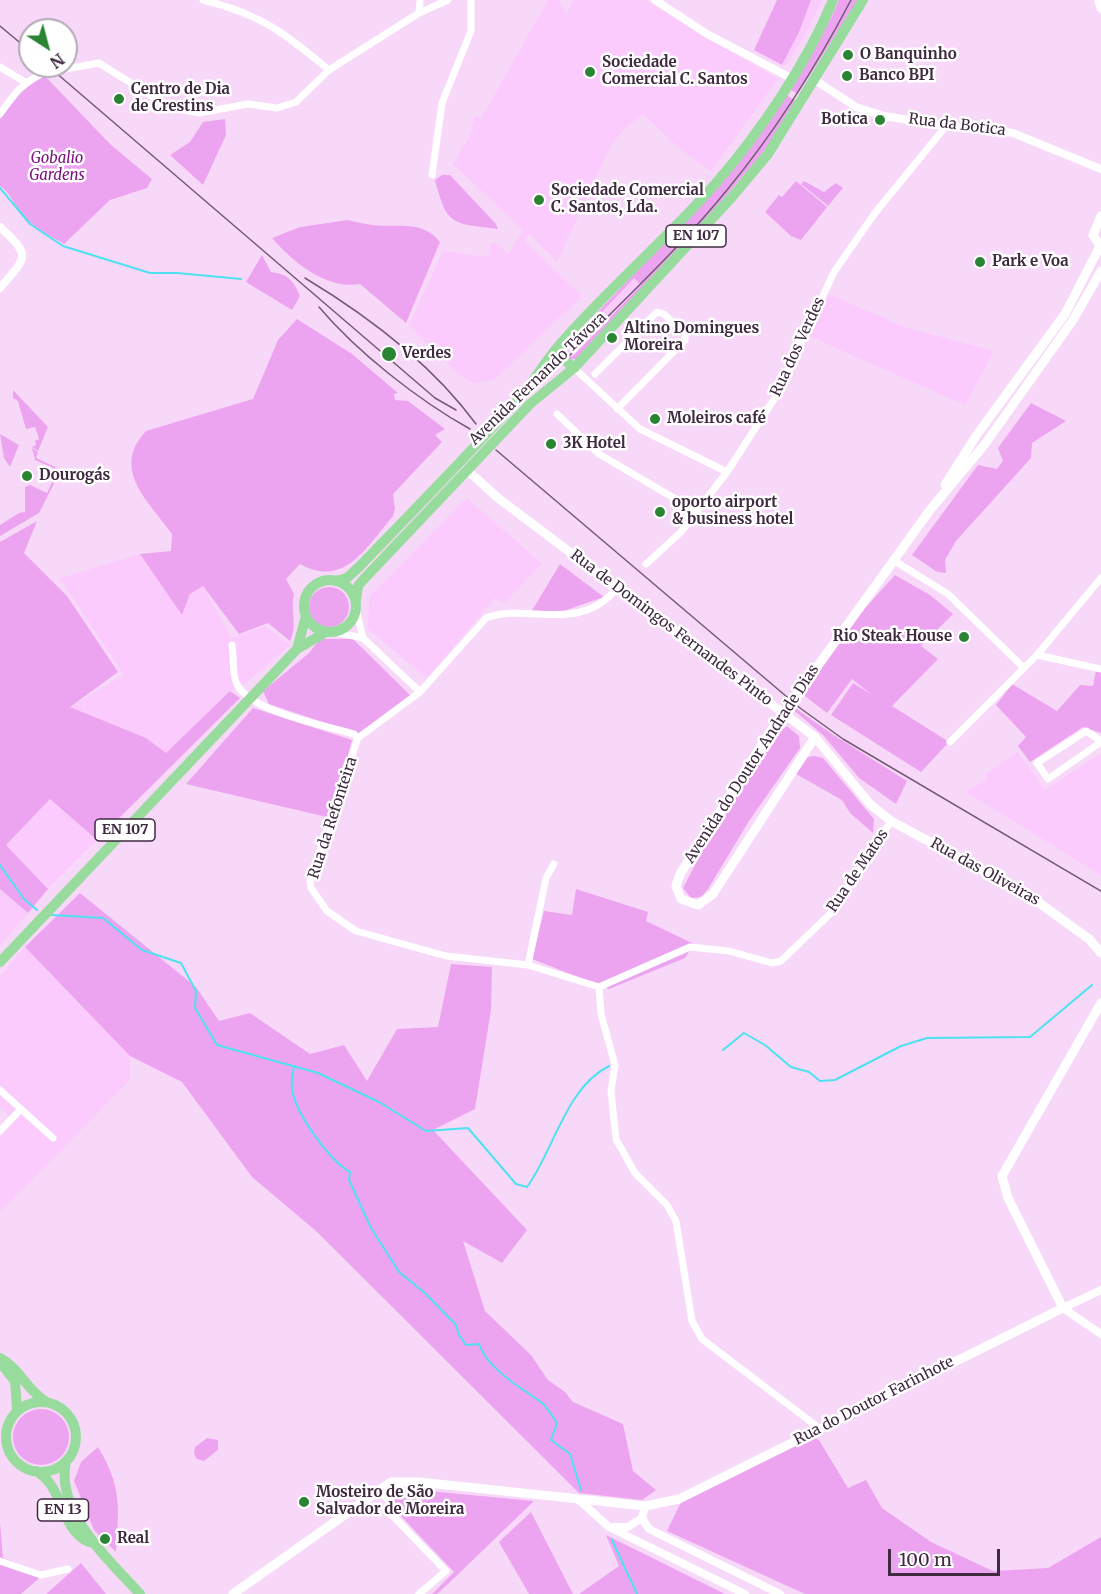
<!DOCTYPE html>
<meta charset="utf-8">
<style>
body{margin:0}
#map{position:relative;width:1101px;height:1594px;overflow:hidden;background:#f8d8f9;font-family:Merriweather,serif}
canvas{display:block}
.north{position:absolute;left:18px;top:18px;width:60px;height:60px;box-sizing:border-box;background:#fff;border:2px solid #b2aab3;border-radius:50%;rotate:144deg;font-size:16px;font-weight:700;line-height:24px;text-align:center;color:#3f2a40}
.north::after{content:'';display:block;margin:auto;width:21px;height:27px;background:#2a8434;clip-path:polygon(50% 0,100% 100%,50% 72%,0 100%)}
.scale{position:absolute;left:888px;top:1549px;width:112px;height:27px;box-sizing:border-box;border:3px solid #3f2a40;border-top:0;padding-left:8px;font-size:18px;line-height:21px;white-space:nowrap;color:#3f2a40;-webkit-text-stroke:4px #fff;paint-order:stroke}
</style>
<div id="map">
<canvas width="1101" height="1594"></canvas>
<div class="north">N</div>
<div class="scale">100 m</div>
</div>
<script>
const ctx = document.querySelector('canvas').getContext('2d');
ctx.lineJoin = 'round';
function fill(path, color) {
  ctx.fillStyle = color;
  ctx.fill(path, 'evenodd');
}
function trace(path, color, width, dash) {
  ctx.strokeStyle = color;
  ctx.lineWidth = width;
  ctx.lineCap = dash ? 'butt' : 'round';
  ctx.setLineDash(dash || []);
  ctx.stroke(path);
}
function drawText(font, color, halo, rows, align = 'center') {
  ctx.font = font + ' Merriweather,serif';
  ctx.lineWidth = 5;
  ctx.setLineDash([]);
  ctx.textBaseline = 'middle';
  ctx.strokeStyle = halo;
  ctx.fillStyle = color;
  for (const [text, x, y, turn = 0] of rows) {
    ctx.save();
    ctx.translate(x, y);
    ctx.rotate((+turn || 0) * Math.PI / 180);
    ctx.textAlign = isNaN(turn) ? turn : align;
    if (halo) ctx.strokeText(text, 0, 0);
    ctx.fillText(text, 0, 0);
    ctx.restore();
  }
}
fill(new Path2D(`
 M548 0H559L566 15 573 0H645L778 79 711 171 680 149 643 114 625 128 611 145 557 262 529 234 524 241 582 296 494 380 473 383 460 375 409 326 443 251 479 256 490 255V244L495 242 508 254 523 230 453 164 470 135 475 116 481 119Z
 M811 0H822L804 37 786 65H782L799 32Z
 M634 278 641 285 572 357 565 351Z
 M829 294 904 327 994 351 965 405 807 335Z
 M467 498 542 564 504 603 495 598 427 678 368 629 369 597Z
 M140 554 182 614 192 590 203 586 231 638 265 626 290 645 246 683 230 691 166 753 146 738 70 707 124 675 64 584 58 579Z
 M1018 752 1045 790 1101 753V875L966 792 988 779 986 774Z
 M50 799 97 840 48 889 6 845Z
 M0 889 28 913 0 946Z
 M25 947 130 1056V1080L0 1212V1131L11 1117 0 1107V976Z`), '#facbfc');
fill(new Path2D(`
 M777 0H811L799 32 782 65 754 50Z
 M839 0H858L798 94 789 89 831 18Z
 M44 75 110 144 152 179 147 188 110 200 64 244C49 235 31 226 20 213 13 204 11 193 0 186V119L21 92Z
 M786 95 798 102 765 150 692 236 689 233 685 238 677 230Z
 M225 119 226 135 203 185 170 155 190 142 203 122Z
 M442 175H450L496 224 498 229C453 223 447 227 435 180Z
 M796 181 827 207 801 240 791 236 765 212 779 195 782 197Z
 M804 181 824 192 836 183 843 188 828 206 801 184Z
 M348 220C356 222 364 224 372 225 397 228 422 219 440 242L406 323 360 284C326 290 293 262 272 238L300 227Z
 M675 237 682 244 576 359 568 360 563 348 669 238 672 241ZM634 278 641 285 572 357 565 351Z
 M262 255 271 272C288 274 294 281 300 296L292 310 246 282Z
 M297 319 352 354 398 393 394 394 395 400 408 401 445 429 435 435 442 442 393 494 395 509 393 516C367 546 345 589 300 564L286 579 294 594C290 611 298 626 290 641L268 623 239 634 203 586 190 594 182 615 140 554 171 551 172 534C149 501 110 470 146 431L253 399 278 340Z
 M13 390 48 427 38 451 32 447 36 445 35 441 39 439 35 427 26 429 18 401 13 398Z
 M1031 403 1066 421 1032 443 1031 458 956 541 945 560 946 573 937 572 912 555 978 465 997 469 1003 461 998 448Z
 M0 434 19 445 10 467 4 458Z
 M32 448 38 452 36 458 61 470 39 513 0 536V525L19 513 25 512V487L30 485 47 493 58 470 35 460Z
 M37 521 24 553 67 596 118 672 70 707 146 738 166 753 230 691 240 698 97 840 50 799 6 845 48 889 28 913 0 889V542Z
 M560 564 604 597 555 614 531 612Z
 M895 575 930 595 953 614 921 646 938 659 892 706 949 742 921 772 831 715 853 683 871 694 852 679 827 713 801 693 857 617Z
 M309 607a20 20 0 1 1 40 0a20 20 0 1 1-40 0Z
 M320 639H353L411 696 361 735 269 704 263 691 309 653Z
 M1101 670V733L1083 727 1030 762 1018 746 1026 737 996 705 1012 684 1057 711 1080 685 1093 686 1096 671Z
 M791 705 832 734 907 781 896 804 859 778 824 736 790 707Z
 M253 708 352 740 331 818 186 784Z
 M787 726 799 736 800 748 749 821 708 889 701 897 691 898 683 888 705 846 777 733Z
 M815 756 823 758 874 819 873 833 850 813 842 800 796 774 808 757Z
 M576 889 648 912 646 921 694 944 685 958 609 989 532 959 544 911 572 915Z
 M80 893 196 987 219 1021 250 1013 310 1054 344 1045 367 1081 397 1029 438 1027 451 964 492 967 491 1010 475 1109 433 1130 527 1230 502 1263 463 1241 485 1311 531 1355 548 1380 565 1392 573 1402 623 1424 633 1471 656 1490 642 1500 579 1493 316 1231 252 1177 182 1082 130 1056 25 947Z
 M13 1437a28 28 0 1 1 56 0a28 28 0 1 1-56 0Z
 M813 1437 819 1440 848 1488 866 1480 882 1508 931 1542 993 1571 1048 1568 1101 1537V1594H805L667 1531 681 1502Z
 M207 1438 218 1440V1450L204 1461 197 1459 194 1454 195 1447Z
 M98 1447C122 1486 119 1508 116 1552L94 1530 74 1481 81 1462Z
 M408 1489 534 1501 448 1584 437 1594H432L454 1572 397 1512 391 1500Z
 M531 1512 573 1594H529L499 1542Z
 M0 1522 3 1558 45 1573 21 1594H0Z
 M606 1535 725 1594H579L619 1566Z
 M81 1563 106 1594H46Z`), '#eda4f0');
trace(new Path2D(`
 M0 188 30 224 63 246 150 273H177L241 279
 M0 865 24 899 37 910
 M52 915 103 918 142 950 181 963 196 991 195 1008 217 1045 318 1073 379 1102 426 1131 468 1128 516 1184 527 1187C553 1152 566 1087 609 1066
 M723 1050 744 1033 765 1045 791 1067 809 1072 820 1081 835 1080 901 1046 927 1038 1030 1037 1092 985
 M294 1066C293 1073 291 1082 292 1089 295 1113 330 1161 350 1172L349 1180 371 1228 399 1272 425 1293 456 1325 459 1335 466 1345 479 1344C487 1369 522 1388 542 1403 548 1408 552 1416 557 1423L551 1440 570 1454 581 1490
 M612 1540 637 1594`), '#4ee1f0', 2);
trace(new Path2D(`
 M203 0C261 14 284 33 329 70
 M419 13 420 0
 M0 67 25 82
 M0 114C14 94 21 84 43 73L99 63 169 107 199 113 248 104 277 108 296 102 329 70 419 13 448 0
 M432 175 442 103 471 31V0
 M574 368 640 429 727 472
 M595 374 657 312 664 314 685 334V340L617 409
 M557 414 599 454 696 511
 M893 560 948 594 1023 667
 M646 564 681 532 727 472 778 393 834 272 875 213 946 126
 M356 609 363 638
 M334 632 363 638 420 692
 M232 645C234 657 232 671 236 682 246 711 327 726 354 734L358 738
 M1037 655 1101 669
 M358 738 310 880 311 888 327 911 356 931 446 956 528 965 599 987
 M358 738 420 692 486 618C528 602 579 635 617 588
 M1101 741 1086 731 1037 763 1048 779 1101 742
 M950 742 1037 655 1101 578
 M528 965 546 878 554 864
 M599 987 601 1014 615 1065 611 1091 616 1139 635 1173 667 1205 676 1221 692 1321 702 1339 819 1428
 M599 987 690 947 729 951 772 963 781 961 833 911 891 821
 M0 1090 53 1138
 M0 1131 21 1109
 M379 1489 391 1504 390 1513 446 1571 419 1594
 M0 1561 41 1575 68 1569`), '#fff', 7);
trace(new Path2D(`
 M655 0 707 34 791 78
 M1098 0 1101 9
 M815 80 856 107 884 116 946 126 974 127 1013 133 1101 169
 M0 227C32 257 27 256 0 288
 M1101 1290 1063 1308 1101 1334
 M579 1500 609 1527 745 1594
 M645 1506 642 1518 649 1529 780 1594
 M613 1527H628L642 1518`), '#fff', 8);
trace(new Path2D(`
 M1101 216 1093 235 1101 247
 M467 470 498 498 815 737 870 804 891 821 1027 894 1089 939 1101 953
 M945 485 976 436 1065 314 1100 246
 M815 737 713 894 698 905 681 899 676 886 680 874 768 735 930 510 985 444 1073 320 1101 271
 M233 1594 391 1482H419L645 1506 679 1499 1063 1308 1008 1198 1002 1176 1101 1003`), '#fff', 9);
trace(new Path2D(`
 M561 343V357L574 368
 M304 606a26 26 0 1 1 52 0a26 26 0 1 1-52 0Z
 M335 581 347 578 360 566C413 511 466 457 517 401 533 383 545 361 561 343 610 287 667 239 716 183 761 131 807 63 833 0
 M356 600 358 586 362 581 530 404 574 368 732 197 768 154 863 0
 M297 649 306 616
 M0 962 297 649 326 632
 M0 1358C20 1369 26 1389 45 1401
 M2 1365 15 1381 17 1410
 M6 1437a35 35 0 1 1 70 0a35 35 0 1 1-70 0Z
 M66 1461C55 1512 109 1560 140 1594
 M36 1471C65 1487 59 1529 89 1542`), '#98dc9d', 10);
trace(new Path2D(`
 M0 26 30 51
 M48 66 435 398 456 410
 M305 278C368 316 432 364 476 424
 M319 307C357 352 418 400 470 429
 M570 355C622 301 680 248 727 190 775 132 816 67 851 0
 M496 450 800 708 843 739 1101 891`), '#725a73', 1.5);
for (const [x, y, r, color] of [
 [848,55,6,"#2a8434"],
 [590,72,6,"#2a8434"],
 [847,76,6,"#2a8434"],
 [119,99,6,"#2a8434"],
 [880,120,6,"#2a8434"],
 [539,200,6,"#2a8434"],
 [980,262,6,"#2a8434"],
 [612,338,6,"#2a8434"],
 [389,354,8,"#2a8434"],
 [655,419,6,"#2a8434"],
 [551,444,6,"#2a8434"],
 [27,476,6,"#2a8434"],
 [660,512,6,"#2a8434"],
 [964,637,6,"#2a8434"],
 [304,1502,6,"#2a8434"],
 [105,1539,6,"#2a8434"]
]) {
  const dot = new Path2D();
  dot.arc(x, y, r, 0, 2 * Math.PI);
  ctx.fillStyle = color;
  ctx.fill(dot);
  trace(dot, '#fff', 2);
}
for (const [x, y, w] of [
 [696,236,60],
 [125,830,60],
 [63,1510,51]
]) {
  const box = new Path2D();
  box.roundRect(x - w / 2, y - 11, w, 22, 4.5);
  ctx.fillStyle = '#fff';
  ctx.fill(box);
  trace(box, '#3f2a40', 1.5);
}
drawText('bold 14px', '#3f2a40', null, [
 ["EN 107",696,236],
 ["EN 107",125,830],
 ["EN 13",63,1510]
]);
drawText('bold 15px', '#3f2a40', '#fff', [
 ["O Banquinho",860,55],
 ["Sociedade",602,63],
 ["Comercial C. Santos",602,80],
 ["Banco BPI",859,76],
 ["Centro de Dia",131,90],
 ["de Crestins",131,107],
 ["Botica",868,120,"right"],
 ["Sociedade Comercial",551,191],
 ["C. Santos, Lda.",551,208],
 ["Park e Voa",992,262],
 ["Altino Domingues",624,329],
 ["Moreira",624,346],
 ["Verdes",402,354],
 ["Moleiros café",667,419],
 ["3K Hotel",563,444],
 ["Dourogás",39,476],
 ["oporto airport",672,503],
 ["& business hotel",672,520],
 ["Rio Steak House",952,637,"right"],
 ["Mosteiro de São",316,1493],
 ["Salvador de Moreira",316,1510],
 ["Real",117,1539]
], 'left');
drawText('15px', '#3f2a40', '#fff', [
 ["Rua da Botica",957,125,7],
 ["Rua dos Verdes",798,347,-65],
 ["Avenida Fernando Távora",538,379,-44],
 ["Rua de Domingos Fernandes Pinto",671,628,37],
 ["Avenida do Doutor Andrade Dias",752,764,-57],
 ["Rua da Refonteira",333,818,-72],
 ["Rua de Matos",858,871,-56],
 ["Rua das Oliveiras",985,872,29],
 ["Rua do Doutor Farinhote",874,1401,-27]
]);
drawText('italic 15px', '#7c1183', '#fff', [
 ["Gobalio",57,159],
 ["Gardens",57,176]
]);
</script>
